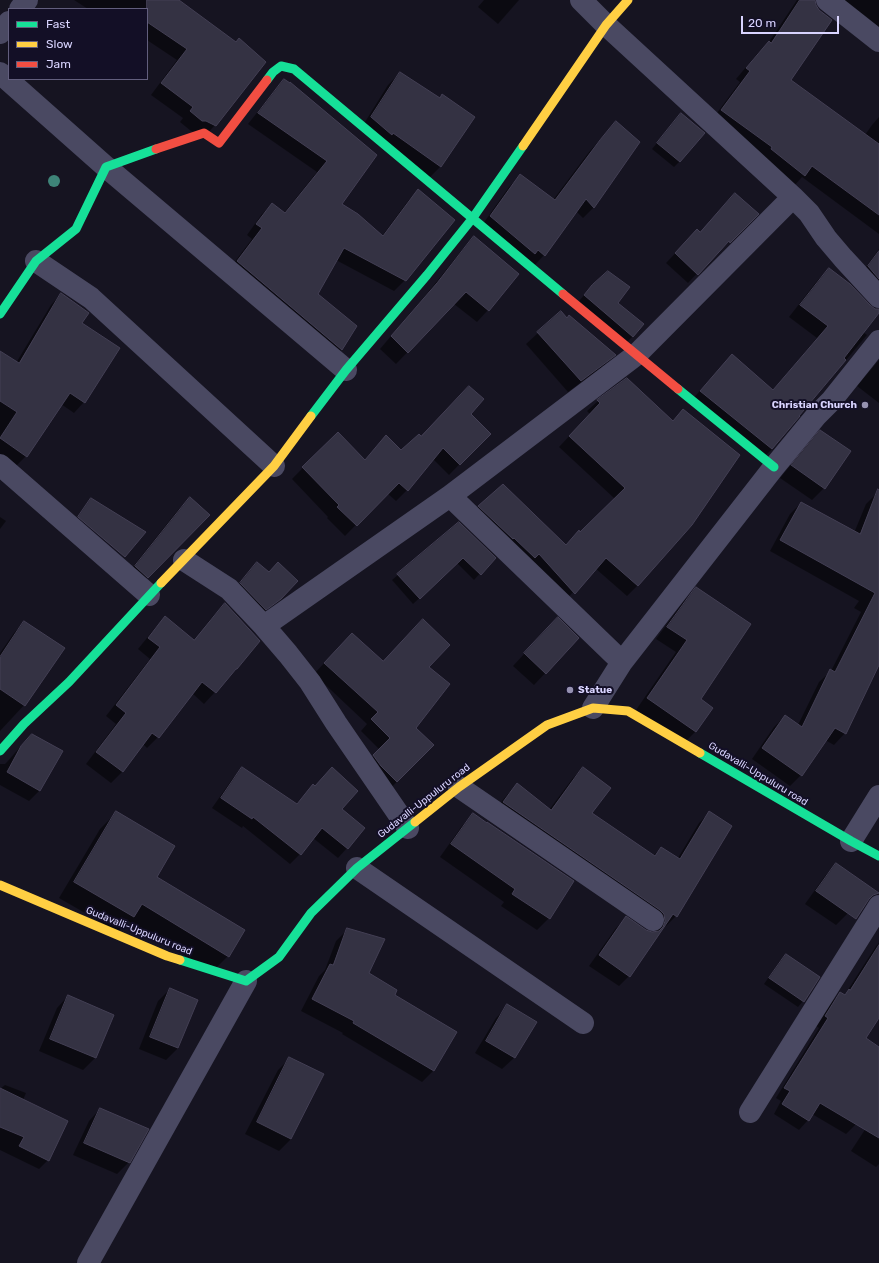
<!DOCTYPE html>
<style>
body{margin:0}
#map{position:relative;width:879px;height:1263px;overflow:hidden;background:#161421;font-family:Rubik,sans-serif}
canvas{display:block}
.legend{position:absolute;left:8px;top:8px;width:140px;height:72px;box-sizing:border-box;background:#130f26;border:1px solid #625e7d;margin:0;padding:5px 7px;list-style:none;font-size:12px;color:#d9d4ff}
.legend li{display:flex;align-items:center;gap:8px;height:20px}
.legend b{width:20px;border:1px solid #625e7d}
.scale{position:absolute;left:741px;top:16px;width:98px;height:18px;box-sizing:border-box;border:2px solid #d9d4ff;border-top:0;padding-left:5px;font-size:12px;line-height:14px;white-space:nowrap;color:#d9d4ff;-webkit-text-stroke:3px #130f26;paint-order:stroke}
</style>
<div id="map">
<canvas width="879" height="1263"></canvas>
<ul class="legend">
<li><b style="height:5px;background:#16e098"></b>Fast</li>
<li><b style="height:5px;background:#ffcf43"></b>Slow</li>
<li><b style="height:5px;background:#f24e42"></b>Jam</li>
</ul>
<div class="scale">20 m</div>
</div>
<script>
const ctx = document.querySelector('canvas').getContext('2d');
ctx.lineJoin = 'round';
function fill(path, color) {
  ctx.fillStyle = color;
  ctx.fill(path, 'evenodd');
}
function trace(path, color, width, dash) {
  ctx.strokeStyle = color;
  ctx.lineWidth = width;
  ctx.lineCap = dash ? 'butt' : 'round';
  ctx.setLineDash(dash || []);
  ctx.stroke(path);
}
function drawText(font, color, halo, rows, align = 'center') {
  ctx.font = font + ' Rubik,sans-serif';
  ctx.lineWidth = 4;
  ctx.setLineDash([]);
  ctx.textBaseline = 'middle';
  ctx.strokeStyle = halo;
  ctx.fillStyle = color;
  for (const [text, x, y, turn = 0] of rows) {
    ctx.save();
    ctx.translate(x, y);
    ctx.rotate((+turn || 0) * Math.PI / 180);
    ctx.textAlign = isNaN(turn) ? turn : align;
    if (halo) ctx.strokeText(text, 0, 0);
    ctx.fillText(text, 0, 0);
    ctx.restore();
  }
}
fill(new Path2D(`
 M74 0H178L215 125 205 136 191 131 180 122 183 118 151 95 177 60 147 40V9H88Z
 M484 0H519L498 24 478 7Z
 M797 0H814L790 80 865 135 872 125 879 117V234L802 177 794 186 711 121 740 82 736 79 758 53 769 42Z
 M822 0H879V40Z
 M400 73 439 99 474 118 440 167 429 178 360 130 388 85Z
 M284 81 376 155 341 204 382 236 408 201 418 190 405 280 394 291 336 260 317 294 356 326 341 350 331 360 227 272 252 239 247 235 262 214 273 204 284 213 317 172 248 124 274 91Z
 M676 120 680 161 674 167 652 149Z
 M606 133 594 207 583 218 576 211 544 255 534 266 480 228 509 187 520 176 553 200 589 152Z
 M757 214 720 251 719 250 688 283 666 263 688 240 700 233Z
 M474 237 518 274 488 310 477 322 454 304 396 364 380 349 425 296 463 249Z
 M879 249V302L858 278Z
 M829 269 869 307 879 311 863 332 867 335 772 449 760 461 689 403 732 355 772 391 817 338 789 317 817 281Z
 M593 285 617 303 633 336 627 342 579 301Z
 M61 294 81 324 84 402 74 413 61 404 26 456 16 466 0 456V352L16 363 51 305Z
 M566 319 614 355 603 366 568 392 526 344 538 333Z
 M879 360V403L857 386Z
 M598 401 672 422 683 411 637 586 627 596 595 568 563 603 468 517 479 506 565 546 579 532 580 533 615 499 559 447 590 414 587 411Z
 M470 414 489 434 449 475 433 459 407 490 396 501 387 493 345 536 327 518 328 517 292 479 337 433 364 461 386 437 401 451 421 437Z
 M821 432 824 488 812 500 780 478 809 443Z
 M877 493 879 494V663L845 733 834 745 825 740 801 775 790 786 752 759 774 727 785 716 798 725 819 682 831 671 861 612 854 608 859 601 770 551 790 514 801 503 854 533 866 504Z
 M190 499 208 515 136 589 124 578 178 510Z
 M0 517 6 521 0 529Z
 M459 523 494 558 474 580 457 563 413 604 392 580Z
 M251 569 281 598 274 604 259 615 235 589Z
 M696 589V731L684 743 636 710 676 652 656 639 684 601Z
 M225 604 236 669 204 704 192 693 158 737 147 748 143 744 122 772 111 783 86 764 116 724 106 716 150 659 138 649 155 628 165 618 193 641 214 615Z
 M24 622 26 703 0 731V653L14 633Z
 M546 630 578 638 534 685 513 666Z
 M341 645 382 662 428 667 415 728 432 745 386 793 363 767 380 750 361 731 367 724 314 674Z
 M21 746 40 790 29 801 0 785V764H5L7 762Z
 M243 768 296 804 313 786 341 809 347 848 338 858 313 838 300 854 290 864 243 826 242 828 212 808 233 778Z
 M583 768 590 814 653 856 661 848 678 858 699 823 709 813 676 916 666 926 664 925 629 976 619 986 589 966 616 928 626 918 645 931 652 933 656 932 654 925 493 812 507 795 517 785 549 810 573 778Z
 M116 813 156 877 243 931 228 956 212 972 128 921 118 932 59 898 100 829Z
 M474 815 549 918 537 930 501 906 504 902 440 857 462 826Z
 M836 864 848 913 836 925 805 904 825 876Z
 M348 929 368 973 393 995 456 1032 433 1071 422 1082 342 1034 343 1033 301 1011 319 976 325 970 336 941Z
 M879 943V1016L864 1038 879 1048V1089L856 1124 846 1134 812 1114 808 1120 799 1130 774 1114 781 1101 776 1098 819 1028 816 1026 831 1003 840 993 844 996 876 946Z
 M786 955 803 1001 798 1007 764 984 780 961Z
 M170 989 197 1000 178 1048 166 1060 139 1049 158 1001Z
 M68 996 113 1015 95 1058 83 1070 39 1051 57 1008Z
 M508 1006 535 1023 514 1058 502 1069 475 1053 496 1018Z
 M290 1058 291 1139 279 1151 245 1134 278 1070Z
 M5 1085 26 1093 23 1100 48 1160 39 1169 0 1150V1089Z
 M100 1109 129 1162 117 1174 73 1155 89 1121Z
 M879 1123V1164L876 1167 851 1151 868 1125Z`), '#0007');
const building = new Path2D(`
 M147 0H179L236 42 239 38 266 62 216 126 206 121H202L190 111 193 107 161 83 187 49 147 22Z
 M800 0H815L816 5 819 10 832 20 791 80 879 144V215L812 166 805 176 771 149 772 147 721 110 750 71 746 68 769 41 771 43Z
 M400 72 440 98 442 94 475 117 441 167 393 133 392 135 371 117Z
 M284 79 290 83V82L377 155 342 204 358 214 383 236 418 189 455 220 406 281 344 248 318 294 357 326 342 350 237 261 262 228 256 224 272 203 285 213 327 161 258 113Z
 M681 113 705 133 680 162 657 143Z
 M616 121 640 142 594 208 586 199 545 256 538 250 535 254 490 216 520 174 555 200 600 140Z
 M735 193 759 214 730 243 729 241 698 275 675 253 697 229 700 232Z
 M474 236 519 274 489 311 466 292 408 353 391 336 437 283Z
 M879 251V279L868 266Z
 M829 268 850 284 870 305 875 309H879V313L844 358 846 360 799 416H800L772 449 700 391 732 354 773 390 828 326 800 305Z
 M608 271 630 287 618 303 644 324 633 337 584 295 592 285Z
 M61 293 89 313 82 323 120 348 85 403 70 393 27 457 0 438 17 412 0 401V351L19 363Z
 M561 311 567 318 569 315 616 355 581 381 537 332Z
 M627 378 673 421 683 409 740 455 692 525 638 586 606 558 575 594 539 554 535 558 514 538 513 539 478 506 503 484 566 545 579 530 580 532 625 488 569 436 600 403 597 400Z
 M469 386 484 399 471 414 491 434 460 465 443 448 408 491 399 483 357 526 337 507 339 505 302 467 338 432 365 460 386 435 401 450 419 434 421 436Z
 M820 430 851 451 825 489 791 465Z
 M878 489 879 490V665L846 734 835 728 802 776 762 748 785 715 802 727 830 669 835 672 875 593 780 540 801 502 860 534Z
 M190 497 210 515 148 578 135 566Z
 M91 498 146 532 125 557 78 517Z
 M459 522 496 558 481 575 463 558 420 599 397 574Z
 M257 562 269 572 278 562 298 581 281 599 266 610 240 583Z
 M696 587 751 624 701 699 713 708 696 732 647 698 687 640 667 627Z
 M225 603 260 641 237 669H236L216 693 202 682 159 738 152 733 123 772 96 752 126 713 116 705 160 647 148 638 165 616 194 640Z
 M558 617 579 638 546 674 524 653Z
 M423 619 450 645 429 667 450 684 416 728 434 745 397 782 381 766 373 755 390 738 371 719 378 712 324 663 352 633 383 661Z
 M24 621 65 648 25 706 0 689V657Z
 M32 734 63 751 40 791 7 772 21 746Z
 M242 767 297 804 313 784 315 786 332 767 358 791 342 809 365 828 348 849 322 828 301 855 253 817 252 819 221 798Z
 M583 767 611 788 592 813 655 856 661 847 680 859 709 811 732 826 677 917 673 914 630 977 599 955 626 916 646 930 652 932 659 931 663 927 665 921 664 914 660 910 503 802 517 783 551 810Z
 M116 811 175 846 157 877 245 930 229 957 142 904 134 917 74 882Z
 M473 813 487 823V822L574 881 550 919 512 894 515 889 451 844Z
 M836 863 879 893 873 895 869 899 856 919 816 891Z
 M347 928 385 939 369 973 397 990 395 995 457 1032 434 1071 353 1023 354 1021 312 999 330 964 333 965Z
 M879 945V1018L866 1038 879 1047V1138L820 1103 809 1121 782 1104 790 1091 784 1088 828 1018 825 1016 840 992 845 995 849 989 850 990Z
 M786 954 820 977 804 1002 769 978Z
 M170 988 198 1000 178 1048 150 1037Z
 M68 995 114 1015 96 1058 50 1039Z
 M507 1004 537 1022 515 1058 486 1041Z
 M289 1057 324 1074 291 1139 257 1122Z
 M0 1088 68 1121 49 1161 19 1146 24 1137 0 1127Z
 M100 1108 149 1129 130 1163 84 1143Z`);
fill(building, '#343243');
trace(building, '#433f54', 1);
trace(new Path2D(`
 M581 0 606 25 793 197 809 213 826 238 843 258 879 297
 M827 0 879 41
 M20 9 27 0
 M0 33 9 22
 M0 73 106 167 346 370
 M36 261 91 298 274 466
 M0 465 149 595
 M450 496 622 662
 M184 560 229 589 264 626 288 654 310 682 336 723 408 828
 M264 626 450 496 636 355 793 197
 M593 708 622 662 774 467 816 416 831 401 879 341
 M459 787 653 920
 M851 841 879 796
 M357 868 583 1023
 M750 1112 879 906
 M88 1263 246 981`), '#4a4962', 22);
trace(new Path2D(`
 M267 80 273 72 281 66 294 69 563 294
 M0 314 36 261 76 229 106 167 156 149
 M678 389 774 467
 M311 416 346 370 427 275 472 219 523 146
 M0 751 24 724 69 682 161 583
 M700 753 851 841 879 856
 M180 960 246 981 279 957 311 913 357 868 415 822`), '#16e098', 9);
trace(new Path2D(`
 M523 146 606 25 628 0
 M161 583 274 466 311 416
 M415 822 459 787 547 725 593 708 628 711 700 753
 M0 885 167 956 180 960`), '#ffcf43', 9);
trace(new Path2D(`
 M156 149 204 133 219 143 267 80
 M563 294 678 389`), '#f24e42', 9);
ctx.fillStyle = '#3e8478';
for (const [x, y] of [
 [54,181]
]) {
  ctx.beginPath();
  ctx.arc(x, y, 6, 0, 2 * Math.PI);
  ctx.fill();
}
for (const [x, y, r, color] of [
 [865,405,4,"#9591b1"],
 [570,690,4,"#9591b1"]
]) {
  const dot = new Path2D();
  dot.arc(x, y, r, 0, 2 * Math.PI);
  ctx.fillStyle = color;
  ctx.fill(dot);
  trace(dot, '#130f26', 1.5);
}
drawText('bold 10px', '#d9d4ff', '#130f26', [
 ["Christian Church",857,405],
 ["Statue",578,690,"left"]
], 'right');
drawText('10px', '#d9d4ff', '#130f26', [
 ["Gudavalli-Uppuluru road",758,774,31],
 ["Gudavalli-Uppuluru road",424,801,-38],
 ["Gudavalli-Uppuluru road",139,931,22]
]);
</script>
